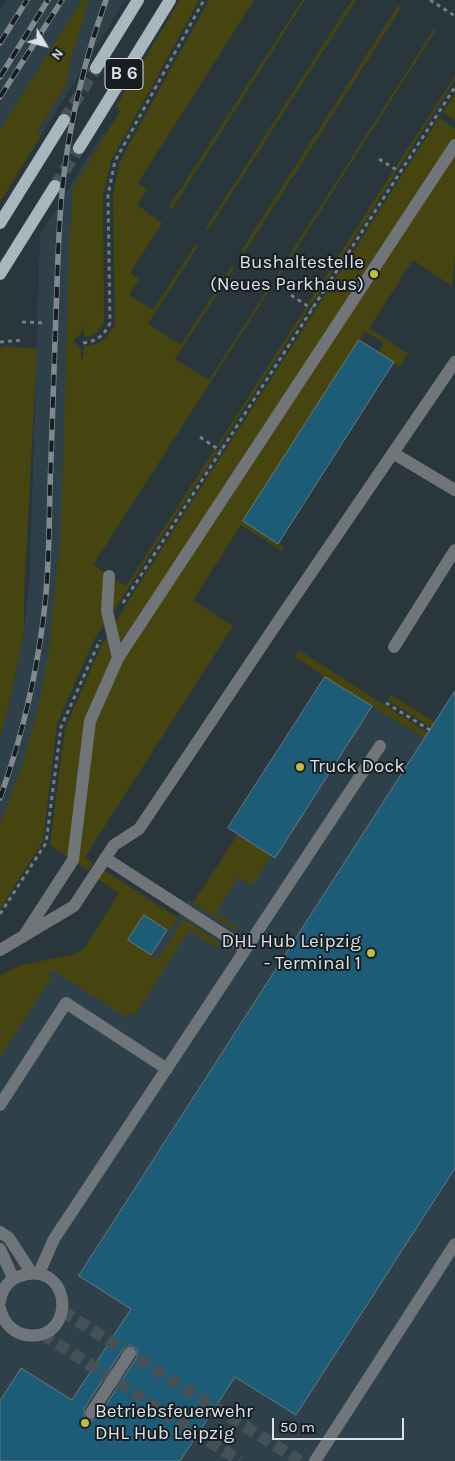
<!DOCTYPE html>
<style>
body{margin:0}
#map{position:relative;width:455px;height:1461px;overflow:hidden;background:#29373d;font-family:Karla,sans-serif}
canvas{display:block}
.north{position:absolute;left:20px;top:20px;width:50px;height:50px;-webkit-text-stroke:4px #171d20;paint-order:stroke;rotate:127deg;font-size:14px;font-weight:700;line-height:20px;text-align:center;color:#dae2e7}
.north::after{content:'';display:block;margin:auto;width:18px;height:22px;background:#dae2e7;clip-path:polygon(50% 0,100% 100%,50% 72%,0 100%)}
.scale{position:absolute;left:272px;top:1418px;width:132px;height:22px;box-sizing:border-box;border:2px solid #dae2e7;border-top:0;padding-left:6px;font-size:15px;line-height:18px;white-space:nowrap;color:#dae2e7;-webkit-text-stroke:4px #171d20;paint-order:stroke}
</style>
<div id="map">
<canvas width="455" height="1461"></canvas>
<div class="north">N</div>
<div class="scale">50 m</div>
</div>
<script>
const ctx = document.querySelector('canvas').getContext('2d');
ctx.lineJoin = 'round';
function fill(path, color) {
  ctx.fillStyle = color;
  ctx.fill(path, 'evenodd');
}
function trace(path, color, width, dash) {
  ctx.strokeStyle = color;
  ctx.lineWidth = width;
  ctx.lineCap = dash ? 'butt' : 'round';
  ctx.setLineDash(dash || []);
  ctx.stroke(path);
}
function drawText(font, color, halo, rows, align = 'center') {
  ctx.font = font + ' Karla,sans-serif';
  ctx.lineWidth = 4;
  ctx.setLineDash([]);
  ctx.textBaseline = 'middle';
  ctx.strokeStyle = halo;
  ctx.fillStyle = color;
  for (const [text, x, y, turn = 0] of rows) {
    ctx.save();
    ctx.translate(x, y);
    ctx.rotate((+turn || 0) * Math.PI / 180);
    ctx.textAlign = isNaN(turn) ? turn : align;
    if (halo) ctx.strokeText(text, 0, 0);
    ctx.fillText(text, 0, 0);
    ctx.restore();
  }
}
fill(new Path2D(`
 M7 0H82L0 130V11Z
 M89 0H125L41 136 37 133 66 85 71 59Z
 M102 134 105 135 83 171 79 210 58 639 0 878V740L13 687 24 630 30 576 40 235Z
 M325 677 424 739 455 691V1461H0V1045L54 962 147 953 128 940 144 915 167 930 189 900 194 903 238 834 228 828Z`), '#2e414b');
fill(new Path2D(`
 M82 0H89L71 59 66 85 37 132 41 136 0 202V130Z
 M180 0H199L111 161 103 196 104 321C99 332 96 335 84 337V327L82 326V333L74 339V342L81 350V358L83 359 84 346C100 346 108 337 115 324L113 194 120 161 209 0H254L138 183 147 189 137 205 162 223 130 273 139 279 129 295 153 310 196 244 198 246 148 324 181 345 231 267 234 268 175 359 209 380 267 290 269 291 93 565 126 586 215 449 218 451 94 640 57 724 43 841 0 909V825L22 766 39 706 49 651 61 532 69 256 73 187 120 111 116 106Z
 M302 0H305L172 209 169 207Z
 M352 0H356L208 230 206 228Z
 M398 6 401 8 244 253 241 251Z
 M434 29 436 30 279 276 277 274Z
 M455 76V80L398 169 395 168Z
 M455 94V120L443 112Z
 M439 118 455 129V258L452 286 413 260 369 328 408 354 400 367 378 353 384 343 365 331 244 521 284 548 282 551 241 525 193 600 233 626 85 857 93 863 88 870 50 845 65 729 101 646 134 592Z
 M393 171 396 173 311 305 308 304Z
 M306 307 309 308 219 447 217 446Z
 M6 346 37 349 24 595V630L13 687 0 740V348Z
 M300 651 428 733 425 739 325 677 296 657 298 652Z
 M391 695 435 722 432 728 388 700Z
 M238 834 271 856 252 886 238 877 216 912 239 928 237 931 193 903Z
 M104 870 178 918 169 931 144 915 128 940 158 959 184 919 218 942 219 945 217 948 189 930 135 1015 130 1012 127 1018 53 970 49 975 52 977 0 1057V975L22 965 75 954 82 950 87 944 119 893 98 879Z`), '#47450f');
const building = new Path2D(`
 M359 340 394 362 278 544 243 521Z
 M325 677 372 706 275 858 228 828Z
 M455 691V1168L296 1415 235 1377 180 1461H0V1401L21 1368 72 1400 131 1309 79 1276ZM130 1345 137 1349V1357L98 1417 94 1420H87L84 1416V1409L123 1349Z
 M144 915 167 930 151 955 128 940Z`);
fill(building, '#1c5c76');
trace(building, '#6a7980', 1);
trace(new Path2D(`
 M62 1311 300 1461
 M42 1334 240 1461`), '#445156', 12, [12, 6]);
trace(new Path2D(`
 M64 120 96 68
 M55 186 79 148`), '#445156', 12, [12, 6]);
trace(new Path2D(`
 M430 0 455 16
 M379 159 400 172
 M291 295 312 309
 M22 322 46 323
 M0 342 24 340
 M83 343C97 341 104 336 110 323L108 195 115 161 204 0
 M200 437 221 451
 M123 603 455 87
 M386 703 430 730
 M0 914 46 843 61 727 100 640`), '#727e83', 3, [4, 4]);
trace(new Path2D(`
 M393 453 455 490
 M109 576 107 611 118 658
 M394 647 455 550
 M105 858 246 949
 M23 937 73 860 90 721 118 658 455 145
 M0 950 74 906 114 845 139 829 279 620 455 362
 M0 1105 66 1003 167 1069
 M0 1232 9 1238 31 1272
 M0 1249 13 1278
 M39 1273 54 1239 380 746
 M0 1301C2 1289 8 1280 20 1276 67 1260 77 1327 39 1335 19 1338 4 1327 0 1308
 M91 1413 130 1353
 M315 1461 455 1244`), '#6f7579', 12);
trace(new Path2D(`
 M96 68 138 0
 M79 148 170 0
 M0 223 64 120
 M0 274 55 186`), '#a8b6bd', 12);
const rail = new Path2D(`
 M0 43 27 0
 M0 77 48 0
 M0 97 62 0
 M0 798C21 740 35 682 43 621 49 576 49 531 50 487 52 428 54 370 56 312 58 266 58 220 64 174 71 115 86 56 106 0`);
trace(rail, '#7f8a8f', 5.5);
trace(rail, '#171d20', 4, [11]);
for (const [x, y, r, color] of [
 [374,274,5,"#c1bd40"],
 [300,767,5,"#c1bd40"],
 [371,953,5,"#c1bd40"],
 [85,1423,5,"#c1bd40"]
]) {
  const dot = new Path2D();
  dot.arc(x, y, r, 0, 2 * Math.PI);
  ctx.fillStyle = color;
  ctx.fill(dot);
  trace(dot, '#171d20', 2);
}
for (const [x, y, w] of [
 [124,74,38]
]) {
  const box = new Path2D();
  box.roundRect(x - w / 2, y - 15.5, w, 31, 4);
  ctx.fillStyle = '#171d20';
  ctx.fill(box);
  trace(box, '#dae2e7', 1);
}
drawText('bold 18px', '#dae2e7', null, [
 ["B 6",124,74]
]);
drawText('19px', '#dae2e7', '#171d20', [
 ["Bushaltestelle",364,263],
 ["(Neues Parkhaus)",364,285],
 ["Truck Dock",310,767,"left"],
 ["DHL Hub Leipzig",361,942],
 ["- Terminal 1",361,964],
 ["Betriebsfeuerwehr",95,1412,"left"],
 ["DHL Hub Leipzig",95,1434,"left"]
], 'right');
</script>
